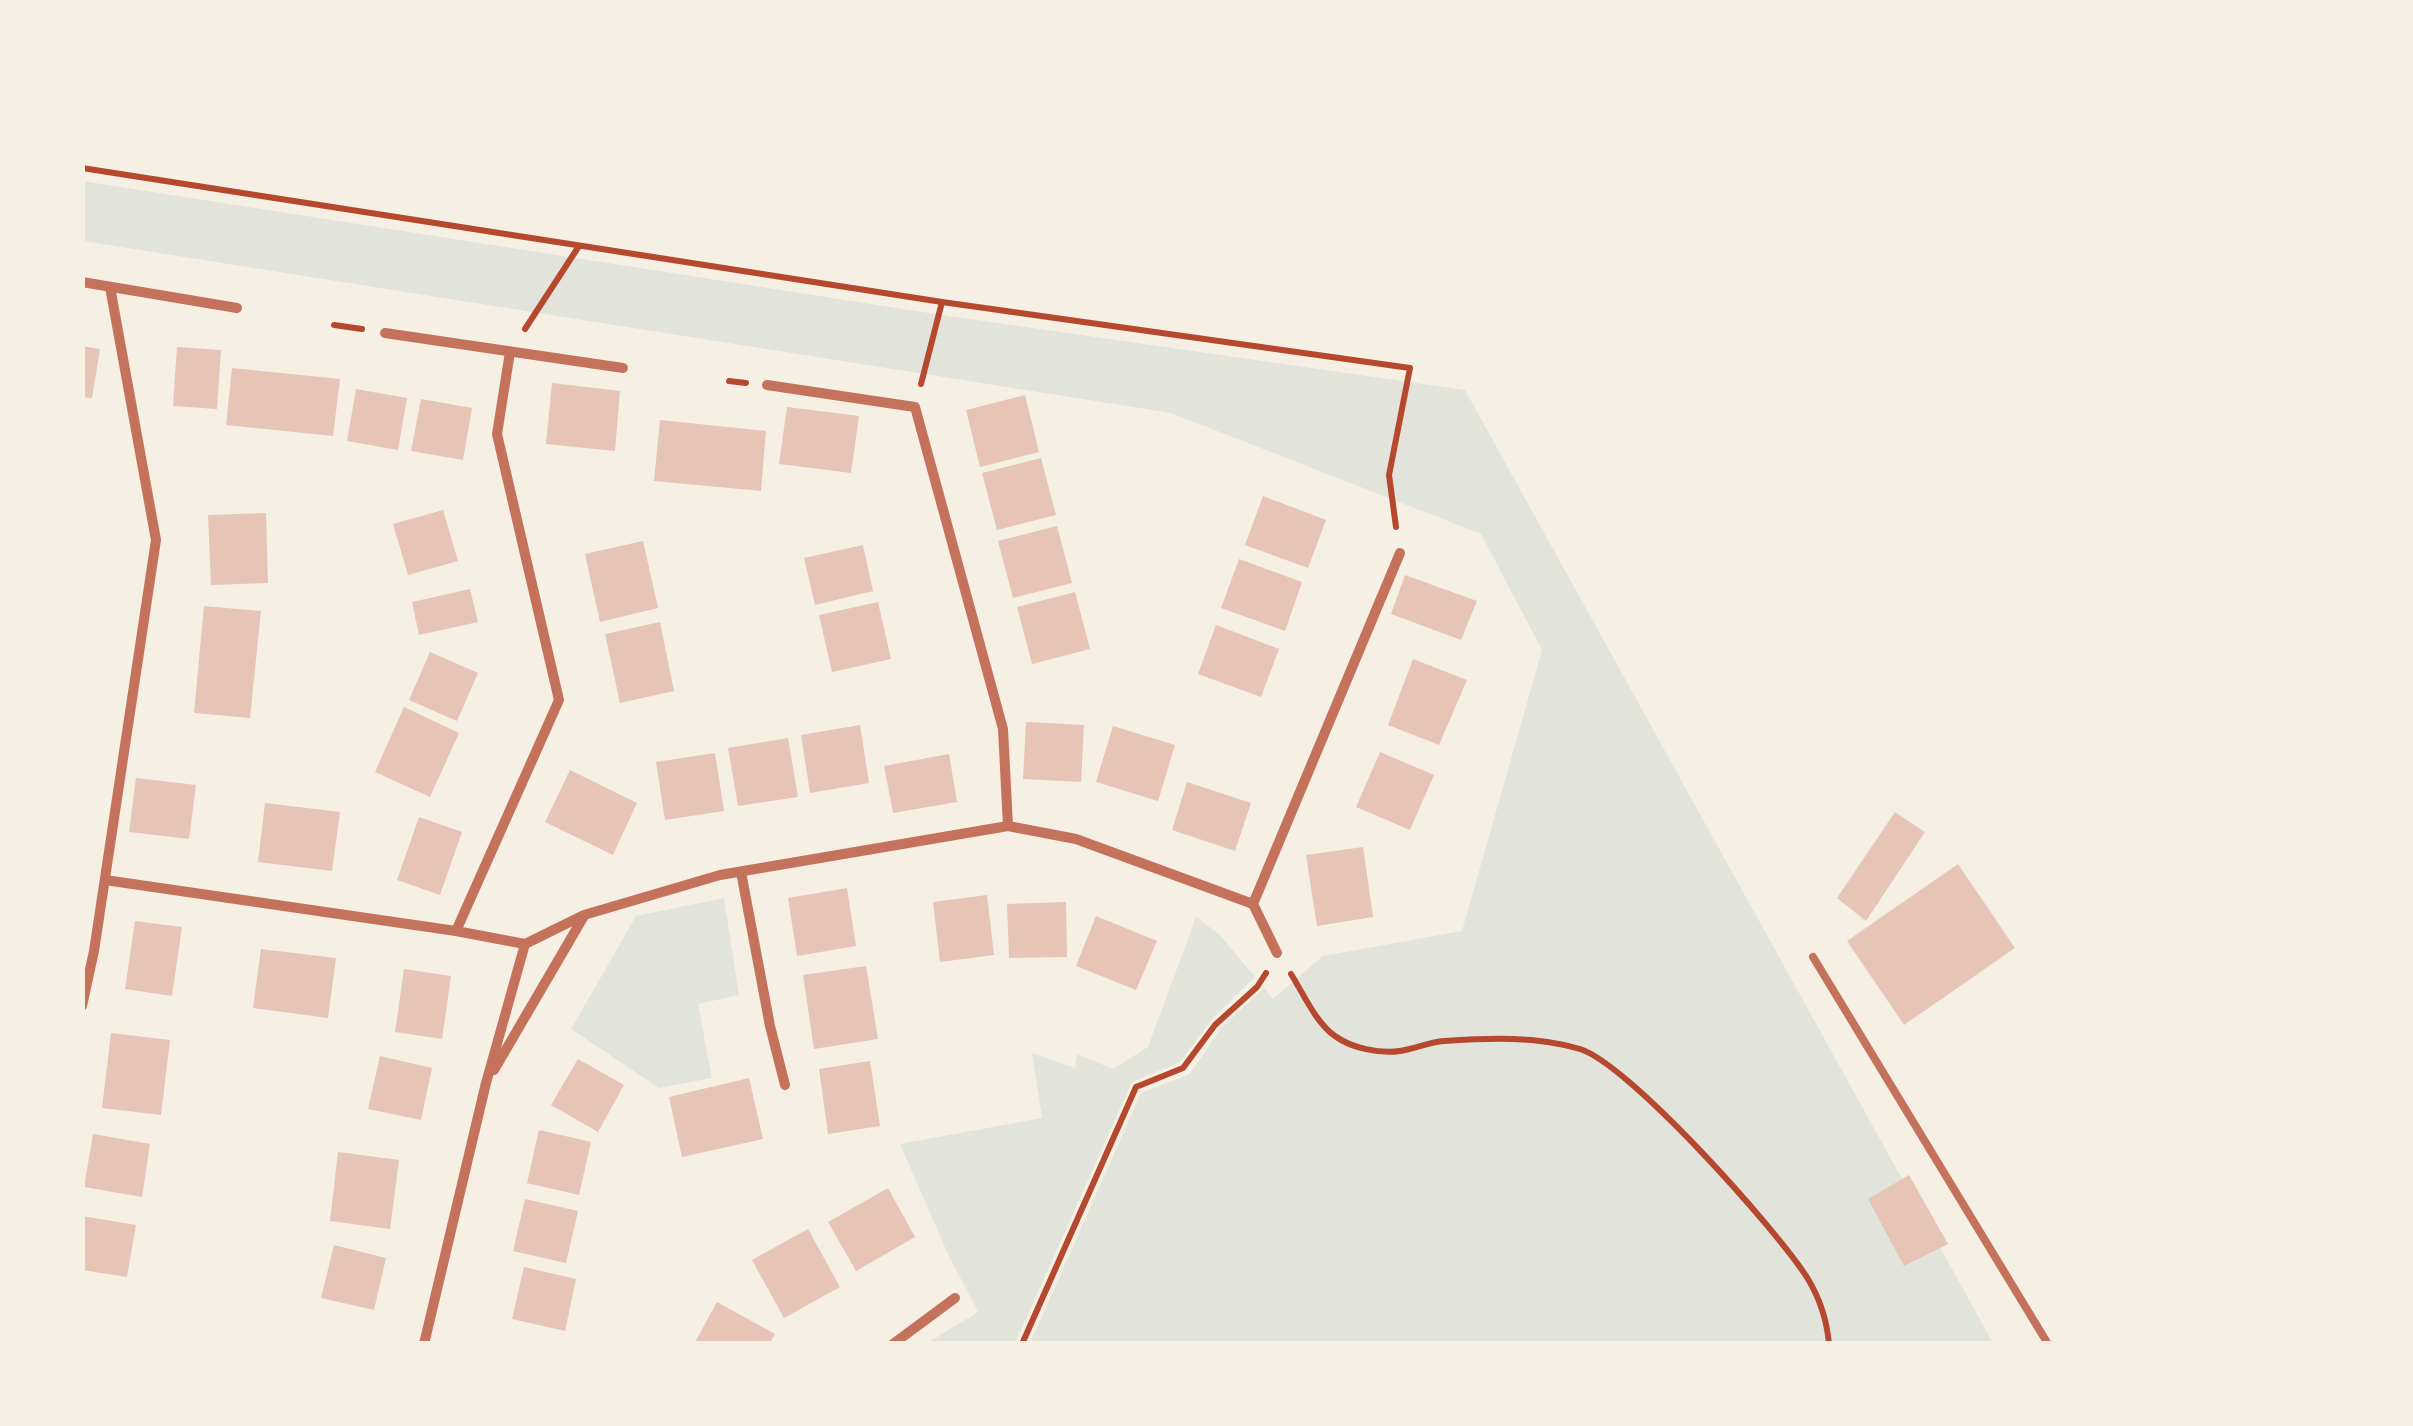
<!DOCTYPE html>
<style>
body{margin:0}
#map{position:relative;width:2413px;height:1426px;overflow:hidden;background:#f6efe4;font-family:Arial,sans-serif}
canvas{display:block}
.frame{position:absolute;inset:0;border:85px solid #f6efe4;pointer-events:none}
</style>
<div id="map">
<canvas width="2413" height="1426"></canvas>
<div class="frame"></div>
</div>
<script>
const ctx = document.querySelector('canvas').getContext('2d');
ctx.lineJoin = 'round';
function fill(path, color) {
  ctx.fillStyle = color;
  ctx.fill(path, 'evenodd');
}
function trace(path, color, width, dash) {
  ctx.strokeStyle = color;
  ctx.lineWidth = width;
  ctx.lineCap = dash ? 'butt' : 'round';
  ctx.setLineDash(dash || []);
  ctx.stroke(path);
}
fill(new Path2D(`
 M82 181 935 314 1465 390 1993 1343H1030L1141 1093 1190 1074 1221 1028 1264 988 1273 999 1323 956 1462 931 1542 650 1481 534 1171 413 83 241Z
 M724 898 739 995 698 1004 712 1078 659 1088 571 1029 636 916Z
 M1196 917 1220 935 1255 977 1213 1018 1180 1062 1132 1082 1015 1343H927L978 1312 947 1252 900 1144 1042 1118 1032 1053 1075 1068 1077 1054 1113 1069 1148 1047Z`), '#e2e4dc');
fill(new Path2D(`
 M82 346 100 349 92 398 82 397Z
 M177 347 221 350 217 409 173 406Z
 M232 368 340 379 333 436 226 425Z
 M552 383 620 391 615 451 546 444Z
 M356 389 407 398 398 450 347 441Z
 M1025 395 1039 452 980 467 966 410Z
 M421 399 472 408 463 460 411 451Z
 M787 407 859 416 851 473 779 464Z
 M660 420 766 431 761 491 654 481Z
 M1041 458 1056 515 997 530 982 473Z
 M1263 496 1326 520 1308 568 1245 545Z
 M443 510 458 561 408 575 393 524Z
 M266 513 268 583 211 585 208 515Z
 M1057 526 1072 583 1013 598 998 541Z
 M643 541 658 608 600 622 585 554Z
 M863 545 873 591 815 605 804 558Z
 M1239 559 1302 582 1285 631 1221 608Z
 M1405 575 1477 601 1461 640 1391 614Z
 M470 589 478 622 419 635 412 602Z
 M1075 592 1090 649 1032 664 1017 607Z
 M878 602 891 659 832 672 819 615Z
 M204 606 261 611 250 718 194 713Z
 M660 622 674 691 620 703 605 634Z
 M1216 625 1279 649 1261 697 1198 674Z
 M430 652 478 673 457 721 409 700Z
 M1413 659 1467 680 1439 745 1388 725Z
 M404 707 459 733 430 797 375 772Z
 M1026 722 1084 725 1081 782 1023 779Z
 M860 725 869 783 810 793 801 735Z
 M1113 726 1175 745 1158 801 1096 782Z
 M788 738 798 797 738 806 728 748Z
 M1380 752 1434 775 1410 830 1356 807Z
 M715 753 724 811 665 820 656 762Z
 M949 754 957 802 893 813 884 766Z
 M570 770 637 803 613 855 545 822Z
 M136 778 196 785 189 839 129 832Z
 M1187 782 1251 803 1235 851 1172 830Z
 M265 803 340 812 332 871 258 862Z
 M1895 812 1925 832 1866 921 1837 898Z
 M419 817 462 832 440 895 397 880Z
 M1363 847 1373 917 1317 926 1306 855Z
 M1958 864 2015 948 1904 1025 1847 941Z
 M847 888 856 946 797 956 788 898Z
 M987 895 994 955 940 962 933 902Z
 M1066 902 1067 957 1009 958 1007 904Z
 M1096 916 1157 941 1136 990 1076 966Z
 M135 921 182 927 172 996 125 989Z
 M261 949 336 958 328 1018 253 1008Z
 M866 966 878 1039 814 1049 803 975Z
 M404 969 451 976 442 1039 395 1032Z
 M111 1033 170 1040 161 1115 102 1108Z
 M380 1056 432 1068 421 1120 368 1109Z
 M578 1059 624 1085 598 1132 551 1105Z
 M870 1061 880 1126 828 1134 819 1069Z
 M749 1078 763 1139 682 1157 669 1097Z
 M539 1130 591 1142 579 1195 527 1183Z
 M93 1134 150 1144 142 1197 84 1187Z
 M338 1152 399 1160 390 1229 330 1221Z
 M1909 1175 1948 1244 1904 1266 1868 1199Z
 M888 1188 915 1237 856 1271 828 1222Z
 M525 1199 578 1211 566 1263 513 1251Z
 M82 1216 136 1225 127 1277 82 1270Z
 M808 1229 840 1287 784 1318 752 1260Z
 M334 1245 386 1258 374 1310 321 1298Z
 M524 1267 576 1279 565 1331 512 1319Z
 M717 1302 775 1334 769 1344H694Z`), '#e6c5b7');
trace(new Path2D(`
 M82 168 942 302 1410 368 1389 475 1396 527
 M334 325 362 329
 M525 329 579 246
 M729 381 746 383
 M921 384 942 302
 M1291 974C1303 993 1316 1023 1335 1036 1351 1048 1380 1054 1400 1051 1415 1049 1429 1042 1444 1041 1489 1038 1537 1036 1580 1049 1629 1064 1778 1231 1808 1279 1820 1299 1827 1321 1829 1344
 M1022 1344 1136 1087 1183 1068 1215 1025 1257 987 1266 973`), '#b5482f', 6);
trace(new Path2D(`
 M1813 957 2048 1344`), '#c5725c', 8);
trace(new Path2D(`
 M82 282 237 308
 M385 333 623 368
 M767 385 915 407 1003 729 1008 826
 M741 872 770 1026 785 1085
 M105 880 456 931 525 944 584 915 720 875 1008 826 1076 839 1253 904 1277 953
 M1253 904 1400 553
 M456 931 559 700 497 434 510 352
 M82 1006 94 951 156 540 110 287
 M494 1070 584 916
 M424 1344 486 1083 525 944
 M893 1344 955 1298`), '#c5725c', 10);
</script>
